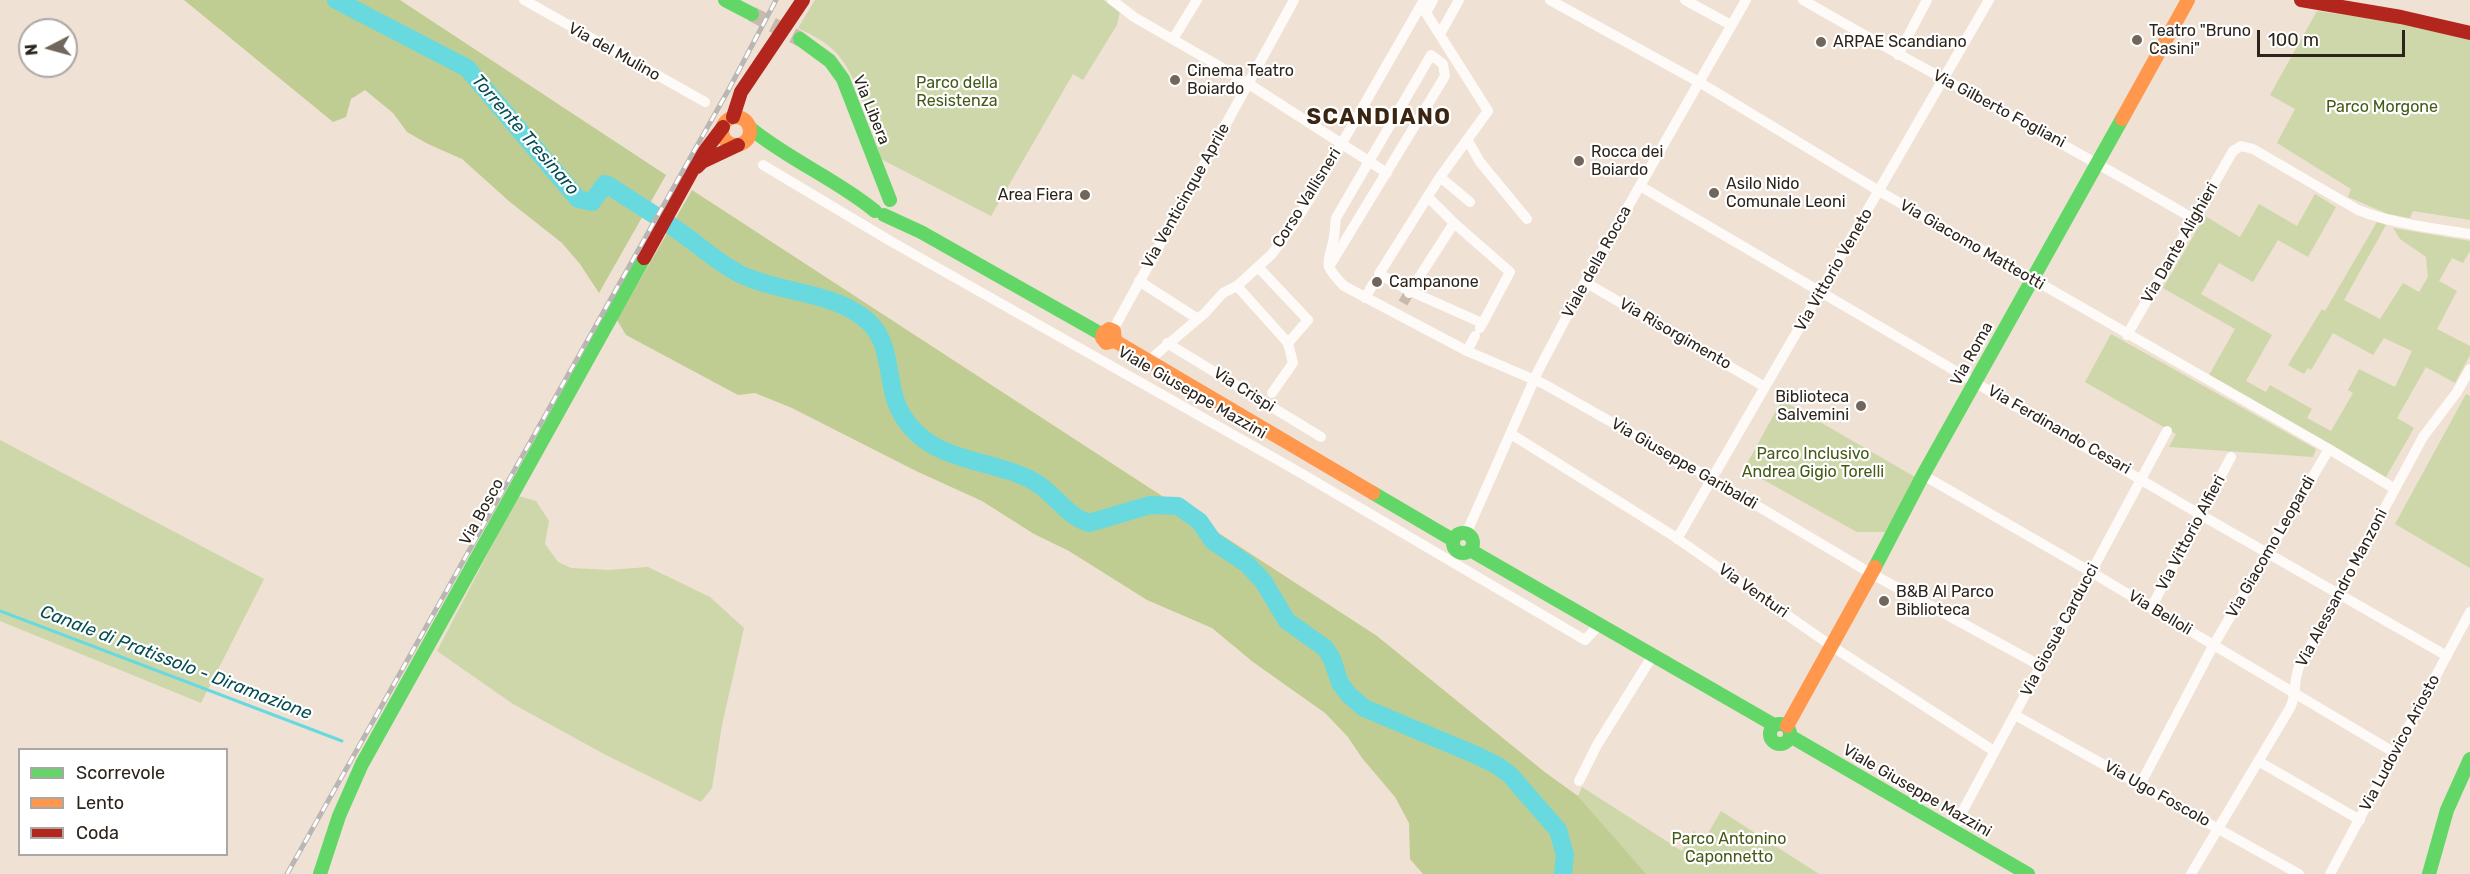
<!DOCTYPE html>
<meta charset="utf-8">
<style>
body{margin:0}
#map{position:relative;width:2470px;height:874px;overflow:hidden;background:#efe1d3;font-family:Rubik,sans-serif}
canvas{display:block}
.legend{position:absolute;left:18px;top:748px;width:210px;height:108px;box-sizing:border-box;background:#fff;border:2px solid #aba7a4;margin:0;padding:8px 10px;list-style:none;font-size:18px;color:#2d241b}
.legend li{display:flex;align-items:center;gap:12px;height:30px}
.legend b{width:30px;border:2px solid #aba7a4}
.north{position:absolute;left:18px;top:18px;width:60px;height:60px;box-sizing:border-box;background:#fff;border:2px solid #aba7a4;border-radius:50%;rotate:264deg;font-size:16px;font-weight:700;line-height:24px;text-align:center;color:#2d241b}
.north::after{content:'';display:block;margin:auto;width:21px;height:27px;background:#71665b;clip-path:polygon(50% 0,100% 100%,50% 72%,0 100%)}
.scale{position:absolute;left:2257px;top:30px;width:148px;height:27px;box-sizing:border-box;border:3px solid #2d241b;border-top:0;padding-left:8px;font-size:18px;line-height:21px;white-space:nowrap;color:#2d241b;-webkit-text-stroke:4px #fff;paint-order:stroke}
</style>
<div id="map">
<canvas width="2470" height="874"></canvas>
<ul class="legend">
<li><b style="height:8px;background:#63d668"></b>Scorrevole</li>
<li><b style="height:8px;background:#ff974d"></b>Lento</li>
<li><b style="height:8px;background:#b3261e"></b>Coda</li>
</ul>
<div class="north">N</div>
<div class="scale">100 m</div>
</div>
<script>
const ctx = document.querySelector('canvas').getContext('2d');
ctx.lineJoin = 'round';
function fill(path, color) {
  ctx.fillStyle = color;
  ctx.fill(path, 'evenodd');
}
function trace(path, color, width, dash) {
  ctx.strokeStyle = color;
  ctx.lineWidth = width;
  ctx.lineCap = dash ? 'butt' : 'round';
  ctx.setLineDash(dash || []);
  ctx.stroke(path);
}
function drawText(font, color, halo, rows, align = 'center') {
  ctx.font = font + ' Rubik,sans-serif';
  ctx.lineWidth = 4.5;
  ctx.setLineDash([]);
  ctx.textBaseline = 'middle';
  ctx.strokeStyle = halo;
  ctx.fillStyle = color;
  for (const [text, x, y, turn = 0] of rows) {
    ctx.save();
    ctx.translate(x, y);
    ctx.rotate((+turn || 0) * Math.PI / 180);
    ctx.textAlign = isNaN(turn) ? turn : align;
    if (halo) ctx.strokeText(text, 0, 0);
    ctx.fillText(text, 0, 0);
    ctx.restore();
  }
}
fill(new Path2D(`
 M815 0H1103L1120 11 1117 25 1083 80 1073 74 991 216 881 159C873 129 859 81 839 56 829 43 812 35 798 28Z
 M2317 11 2403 23 2470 40V220L2413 211 2410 218 2388 214 2348 197 2351 189 2277 143 2295 109 2270 95Z
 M2315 194 2336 207 2308 257 2278 240 2253 282 2219 263 2201 294 2272 335 2246 381 2266 392 2270 385 2312 409 2307 418 2331 431 2353 393 2348 390 2359 369 2395 387 2412 351 2384 338 2373 355 2333 333 2311 370 2308 368 2304 374 2288 365 2322 309 2325 311 2377 222 2386 225 2344 300 2380 319 2403 283 2419 292 2428 277 2426 257 2400 239 2393 228 2470 241V251L2463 263 2452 258 2439 281 2457 291 2437 329 2470 346V355L2455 383 2426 367 2397 418 2414 428 2386 477 2209 375 2235 329 2163 288 2205 216 2240 237 2259 204 2297 226Z
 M2111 334 2316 449 2313 457 2169 447 2176 434 2085 382Z
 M2466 394 2470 396V568L2395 524Z
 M1782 400 1915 477 1886 532H1857L1744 469Z
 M0 440 264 579 201 703 0 621Z
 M518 496 536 501 549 521 545 544 558 562 571 568 609 570 648 567 710 597 744 628 722 725 712 788 701 802 604 754 513 704 437 651Z
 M1582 787 1682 851 1693 831 1706 837 1721 811 1819 874H1645L1578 796Z`), '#cdd7aa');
fill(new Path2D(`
 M184 0H400L666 175 599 293 580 264 562 243 510 202 462 159 428 144 407 132 393 113 365 90 351 99 346 117 333 122Z
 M692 190 1377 636 1546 773 1578 796 1646 874H1423L1410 859 1409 823 1395 797 1362 758 1348 737 1325 713 1253 662 1212 628 1147 600 1069 551 1034 534 982 501 916 471 792 408 755 393 738 395 626 335 617 320Z`), '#c0cd92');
trace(new Path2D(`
 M0 611 342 741`), '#67d9df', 3);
trace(new Path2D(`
 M336 0 467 68 578 199 592 202 605 184 608 185C632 201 657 216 680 232 700 246 718 263 740 274 779 293 829 291 864 318 895 341 884 383 901 413 930 465 991 457 1035 482 1055 494 1066 516 1089 523L1150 505 1178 506 1189 514 1199 521 1213 541 1247 564 1263 581 1287 621 1325 648 1332 659 1340 683 1348 694 1364 708 1476 755 1498 766 1510 775 1558 830 1565 855 1563 874`), '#67d9df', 18);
trace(new Path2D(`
 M1403 303 1409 293`), '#c8bbae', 10, [10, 5]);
trace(new Path2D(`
 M752 14 800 39`), '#c8bbae', 15, [15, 8]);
trace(new Path2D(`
 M524 0 705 102
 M1112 0 1134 17 1238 77 1387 173
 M1550 0 1699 82 1879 191 2329 449 2395 489
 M1685 0 1731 25
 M1803 0C1932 75 2065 143 2194 219
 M1421 5 1488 111 1440 177 1379 274 1410 291 1482 323
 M1426 13 1433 0
 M1440 34 1459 0
 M1173 39 1197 0
 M1898 55 1927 0
 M1468 141 1480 162 1527 219
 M763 165 892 242 1299 472 1585 640 1600 624
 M1440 177 1470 202
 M1640 186 2201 515 2447 656
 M1428 197 1454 223
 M1329 267 1445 76 1443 64 1431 55 1336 218C1335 224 1335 231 1334 237 1329 265 1321 262 1344 286L1467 351 1544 384 1712 479 1872 574 2039 665
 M1139 281 1198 319
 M1585 282 1765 387
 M1237 286 1288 343 1308 320 1258 267
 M1409 293 1454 223 1510 272 1480 328
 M1365 298 1373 284
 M1113 330 1294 0
 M2127 335 2233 151 2241 146 2253 149 2358 210C2394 224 2432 228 2470 234
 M1167 343 1321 437
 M1467 351 1475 336
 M1147 362 1205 313 1223 293 1237 286 1272 254 1294 224 1314 192 1424 0
 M1272 393 1293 363 1288 343
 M1511 434 1672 535 1833 647 1994 751
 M1923 475 2091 572 2395 753
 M1466 534 1538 371 1585 282 1746 0
 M1677 539 1989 0
 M2151 608 2231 457
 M2015 715 2299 874
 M2258 761 2360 820
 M1579 781 1597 745 1653 655
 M2140 785 2213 646 2329 449
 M1953 829 2167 431
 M2191 874 2290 708C2297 695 2293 681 2299 667L2423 437 2457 392 2470 369
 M2330 874 2470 612`), '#fdfaf8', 10);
trace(new Path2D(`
 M725 0 752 14
 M800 39 830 61 843 79 890 200
 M750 128C789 160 836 179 875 211
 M884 215 921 232 1103 335
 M1373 493 1453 540
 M1453 543a10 10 0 1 1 20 0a10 10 0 1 1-20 0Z
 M1470 550 1774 725
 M1875 567 1923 475 2122 119
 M1770 734a10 10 0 1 1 20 0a10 10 0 1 1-20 0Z
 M1790 736 2028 874
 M320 874 339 816 362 764 644 258
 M2429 874 2447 810 2470 759`), '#63d668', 14);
trace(new Path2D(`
 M722 131a14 14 0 1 1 28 0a14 14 0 1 1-28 0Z
 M2122 119 2188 0
 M1115 341 1114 331 1109 329 1103 333 1102 338 1106 343 1115 341 1373 493
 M1787 726 1875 567`), '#ff974d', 14);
trace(new Path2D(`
 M2301 0 2401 17 2470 33
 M733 117 741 92 803 0
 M697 167 702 162 738 145
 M644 258 698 160 723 127`), '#b3261e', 14);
const rail = new Path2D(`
 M287 874 729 89 776 0`);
trace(rail, '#bab6b4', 5);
trace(rail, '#fff', 3, [9]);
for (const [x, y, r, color] of [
 [2137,40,6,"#71665b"],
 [1821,42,6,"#71665b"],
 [1175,80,6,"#71665b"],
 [1579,161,6,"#71665b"],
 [1714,193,6,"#71665b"],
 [1085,195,6,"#71665b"],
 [1377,282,6,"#71665b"],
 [1861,406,6,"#71665b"],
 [1884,601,6,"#71665b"]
]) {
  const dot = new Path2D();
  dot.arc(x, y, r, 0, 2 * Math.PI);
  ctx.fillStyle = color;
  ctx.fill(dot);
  trace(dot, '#fff', 2);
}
drawText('16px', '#2d241b', '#fff', [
 ["Teatro \"Bruno",2149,31],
 ["Casini\"",2149,49],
 ["ARPAE Scandiano",1833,42],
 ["Cinema Teatro",1187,71],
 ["Boiardo",1187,89],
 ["Rocca dei",1591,152],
 ["Boiardo",1591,170],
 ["Asilo Nido",1726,184],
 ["Comunale Leoni",1726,202],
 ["Area Fiera",1073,195,"right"],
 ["Campanone",1389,282],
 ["Biblioteca",1849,397,"right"],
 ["Salvemini",1849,415,"right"],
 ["B&B Al Parco",1896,592],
 ["Biblioteca",1896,610]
], 'left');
drawText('16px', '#2d241b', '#fff', [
 ["Via del Mulino",614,52,29],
 ["Via Gilberto Fogliani",1999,109,28],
 ["Via Libera",871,110,68],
 ["Via Venticinque Aprile",1186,196,-61],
 ["Corso Vallisneri",1307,198,-58],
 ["Via Dante Alighieri",2180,243,-60],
 ["Via Giacomo Matteotti",1972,245,30],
 ["Viale della Rocca",1597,262,-61],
 ["Via Vittorio Veneto",1834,270,-60],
 ["Via Risorgimento",1675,334,30],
 ["Via Roma",1972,354,-61],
 ["Via Crispi",1244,390,32],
 ["Viale Giuseppe Mazzini",1192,393,30],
 ["Via Ferdinando Cesari",2059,430,30],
 ["Via Giuseppe Garibaldi",1684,464,30],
 ["Via Bosco",482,512,-61],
 ["Via Vittorio Alfieri",2191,533,-62],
 ["Via Giacomo Leopardi",2271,547,-60],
 ["Via Alessandro Manzoni",2342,588,-62],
 ["Via Venturi",1753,591,35],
 ["Via Belloli",2160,613,31],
 ["Via Giosuè Carducci",2060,630,-62],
 ["Via Ludovico Ariosto",2400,743,-62],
 ["Viale Giuseppe Mazzini",1917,791,30],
 ["Via Ugo Foscolo",2157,794,29]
]);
drawText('16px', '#445a17', '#fff', [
 ["Parco della",957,83],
 ["Resistenza",957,101],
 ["Parco Morgone",2382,107],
 ["Parco Inclusivo",1813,454],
 ["Andrea Gigio Torelli",1813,472],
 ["Parco Antonino",1729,839],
 ["Caponnetto",1729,857]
]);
drawText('italic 18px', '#044d53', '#fff', [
 ["Torrente Tresinaro",525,135,49],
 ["Canale di Pratissolo - Diramazione",176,663,21]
]);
ctx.letterSpacing = '1.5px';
drawText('bold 22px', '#392511', '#fff', [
 ["SCANDIANO",1379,118]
]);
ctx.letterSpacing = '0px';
</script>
